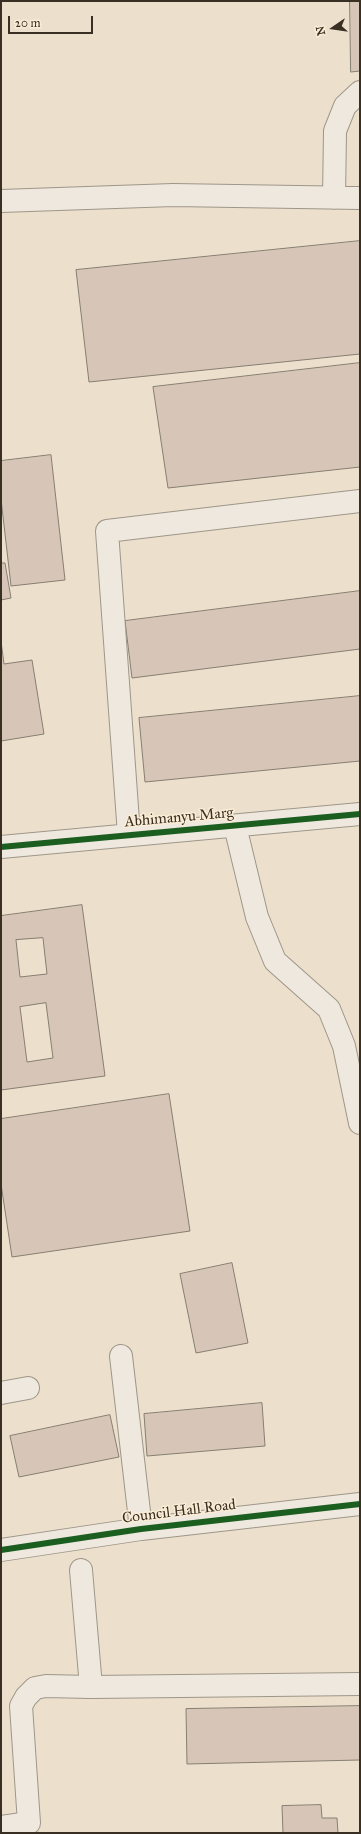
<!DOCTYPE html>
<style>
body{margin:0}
#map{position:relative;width:361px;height:1834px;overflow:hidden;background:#ece0cc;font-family:"IM FELL Great Primer",serif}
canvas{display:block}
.frame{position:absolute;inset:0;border:2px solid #392f22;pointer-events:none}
.north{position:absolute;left:313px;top:8px;width:40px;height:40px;-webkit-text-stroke:3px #fbedd5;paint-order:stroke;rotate:257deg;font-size:11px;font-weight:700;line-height:16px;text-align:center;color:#392f22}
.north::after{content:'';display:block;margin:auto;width:14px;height:18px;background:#392f22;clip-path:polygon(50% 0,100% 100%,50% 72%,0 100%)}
.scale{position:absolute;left:8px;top:16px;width:85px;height:18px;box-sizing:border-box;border:2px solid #392f22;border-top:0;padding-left:5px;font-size:12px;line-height:14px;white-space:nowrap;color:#392f22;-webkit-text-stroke:3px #fbedd5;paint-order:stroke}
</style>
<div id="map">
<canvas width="361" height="1834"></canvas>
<div class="frame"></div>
<div class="north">N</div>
<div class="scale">20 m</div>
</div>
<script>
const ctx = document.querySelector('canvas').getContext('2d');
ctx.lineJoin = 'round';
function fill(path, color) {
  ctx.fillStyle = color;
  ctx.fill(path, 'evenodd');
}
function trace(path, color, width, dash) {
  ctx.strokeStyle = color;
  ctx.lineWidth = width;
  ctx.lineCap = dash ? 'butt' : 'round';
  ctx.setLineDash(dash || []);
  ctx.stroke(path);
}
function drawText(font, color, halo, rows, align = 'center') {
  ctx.font = font + ' "IM FELL Great Primer",serif';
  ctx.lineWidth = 3;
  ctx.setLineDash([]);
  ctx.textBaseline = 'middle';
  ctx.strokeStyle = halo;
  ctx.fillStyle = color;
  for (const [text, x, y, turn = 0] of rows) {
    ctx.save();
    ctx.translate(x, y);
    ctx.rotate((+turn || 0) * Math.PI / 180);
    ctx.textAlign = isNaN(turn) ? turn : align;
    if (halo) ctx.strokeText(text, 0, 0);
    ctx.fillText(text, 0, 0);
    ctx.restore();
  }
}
const building = new Path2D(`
 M350 1H360V71L351 72Z
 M360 241V354L89 382 76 270Z
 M360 363V467L168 488 153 387Z
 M51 455 65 580 11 586 1 499V461Z
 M1 563H5L11 598 1 600Z
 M360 591V649L132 678 125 621Z
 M1 641 4 664 32 660 44 734 1 741Z
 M360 696V761L145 782 139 718Z
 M82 905 105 1076 1 1090V916ZM43 938 47 974 20 977 16 940ZM46 1003 53 1058 27 1062 20 1007Z
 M169 1094 190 1231 12 1257 1 1184V1119Z
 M232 1263 248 1343 196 1353 180 1274Z
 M262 1403 265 1446 147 1456 144 1414Z
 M110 1415 119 1457 19 1477 10 1436Z
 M360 1706V1760L187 1764 186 1709Z
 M321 1805 322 1818H337L338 1833H283L282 1806Z`);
fill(building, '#d7c6b7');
trace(building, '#867e72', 1);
const minor = new Path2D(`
 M334 198 335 131 345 106 360 92
 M1 201 173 195 360 198
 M235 826 257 917 275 961 329 1009 344 1046 360 1123
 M129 835 107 531 360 501
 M1 847 360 814
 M121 1356 141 1529
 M1 1393 28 1388
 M1 1550 141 1529 360 1504
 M81 1570 91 1687
 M1 1827 29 1823 21 1706 26 1697 35 1688 46 1686 91 1687 360 1684`);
trace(minor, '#9e9689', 24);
trace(minor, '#efe8de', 22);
trace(new Path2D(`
 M1 847 360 814
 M1 1550 141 1529 360 1504`), '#1b5e20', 6);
drawText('15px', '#392f22', '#fbedd5', [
 ["Abhimanyu Marg",179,818,-5],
 ["Council Hall Road",179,1512,-7]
]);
</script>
